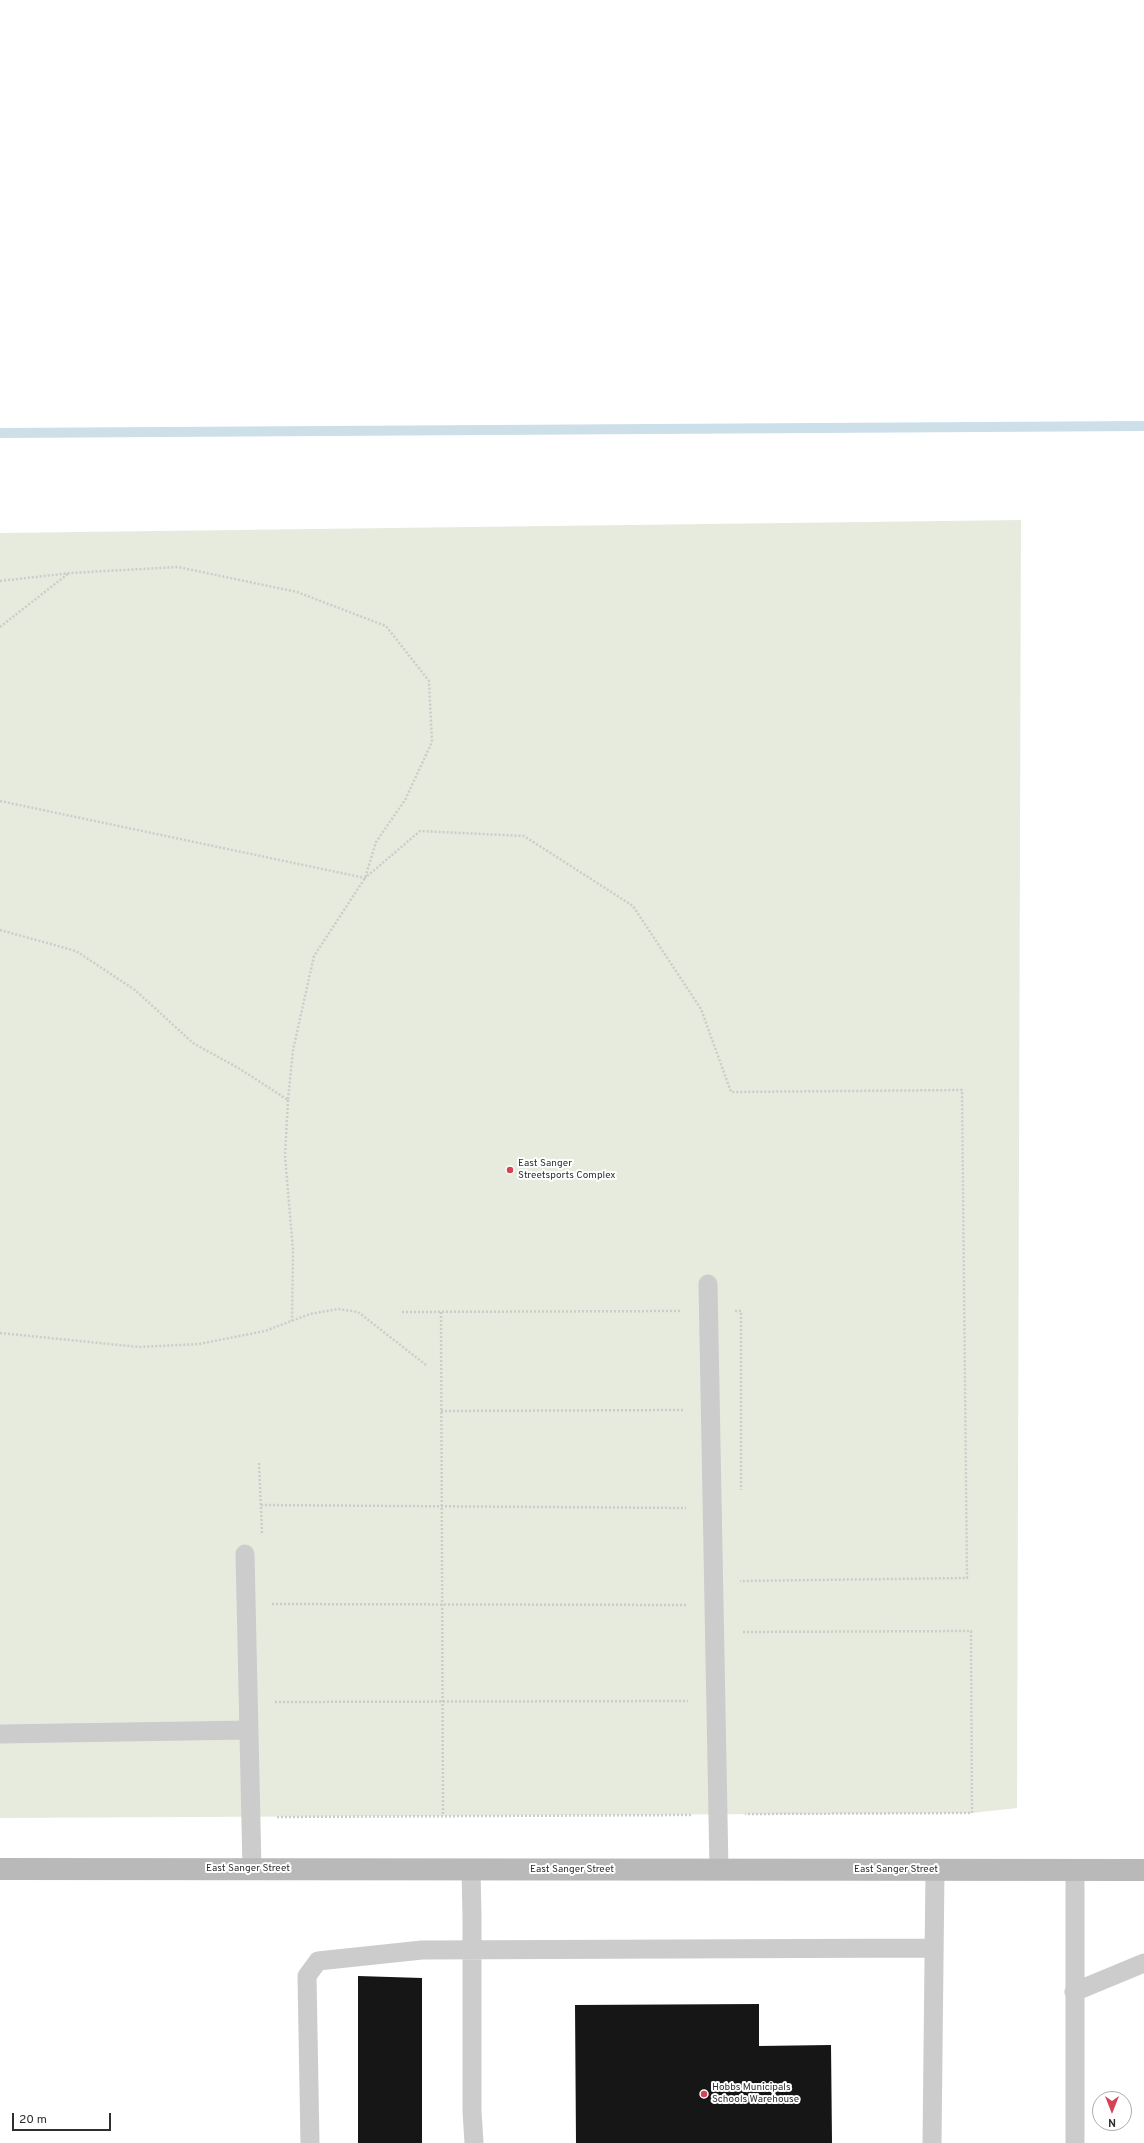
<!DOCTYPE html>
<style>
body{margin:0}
#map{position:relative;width:1144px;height:2143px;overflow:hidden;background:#fff;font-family:Overpass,sans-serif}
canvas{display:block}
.north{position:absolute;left:1092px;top:2091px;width:40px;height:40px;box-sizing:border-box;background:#fff;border:1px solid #acacac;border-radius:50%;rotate:180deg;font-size:11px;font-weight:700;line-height:16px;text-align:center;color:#2f2f2f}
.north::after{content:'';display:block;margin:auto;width:14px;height:18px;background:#d44355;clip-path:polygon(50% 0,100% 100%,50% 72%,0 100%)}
.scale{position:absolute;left:12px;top:2113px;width:99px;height:18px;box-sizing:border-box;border:2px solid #2f2f2f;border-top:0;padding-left:5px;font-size:12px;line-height:14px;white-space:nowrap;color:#2f2f2f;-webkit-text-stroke:3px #fff;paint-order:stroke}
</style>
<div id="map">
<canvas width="1144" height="2143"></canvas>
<div class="north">N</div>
<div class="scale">20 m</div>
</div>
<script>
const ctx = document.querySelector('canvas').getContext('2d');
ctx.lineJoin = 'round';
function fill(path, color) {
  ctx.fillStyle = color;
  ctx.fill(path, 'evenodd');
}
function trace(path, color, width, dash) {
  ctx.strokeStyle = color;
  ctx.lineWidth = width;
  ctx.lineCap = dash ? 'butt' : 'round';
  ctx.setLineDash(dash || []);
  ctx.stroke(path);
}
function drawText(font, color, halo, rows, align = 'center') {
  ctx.font = font + ' Overpass,sans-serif';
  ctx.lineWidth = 4;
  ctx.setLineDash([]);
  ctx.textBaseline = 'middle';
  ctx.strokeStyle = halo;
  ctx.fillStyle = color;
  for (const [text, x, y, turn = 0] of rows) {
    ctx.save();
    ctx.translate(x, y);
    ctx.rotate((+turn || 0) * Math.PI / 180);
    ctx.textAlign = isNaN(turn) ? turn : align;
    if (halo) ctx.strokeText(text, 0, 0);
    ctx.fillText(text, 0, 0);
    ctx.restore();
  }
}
fill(new Path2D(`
 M1021 520 1017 1808 972 1813 0 1818V533Z`), '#e6ebde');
trace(new Path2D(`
 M0 433 1144 426`), '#cddfe9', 10);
fill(new Path2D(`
 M358 1976 422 1978V2143H358Z
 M759 2004V2046L831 2045 832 2143H576L575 2005Z`), '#161616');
trace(new Path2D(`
 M0 581 70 573 178 567 297 592 386 626 429 681 432 742 405 800 376 842 365 878 314 956 293 1050 288 1100 240 1069 193 1043 135 990 76 951 0 930
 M0 627 69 573
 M0 801 365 878 420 831 524 836 633 906 701 1009 731 1092 962 1090 967 1578 740 1581
 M288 1100 285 1156 293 1250 292 1321
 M735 1311H741V1490
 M402 1312 682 1311
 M441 1312 443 1816
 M0 1333 139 1347 199 1344 265 1331 310 1314 338 1309 358 1312 426 1365
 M441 1411 684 1410
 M259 1463 262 1533
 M261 1505 686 1508
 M272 1604 687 1605
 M743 1632 971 1631 972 1813 745 1814
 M275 1702 688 1701
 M277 1817 692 1815`), '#ccc', 2.5, [2, 2]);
trace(new Path2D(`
 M708 1284 719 1870
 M245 1554 252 1869
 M0 1734 248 1730
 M471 1870 472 1917V2111L474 2143
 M1075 1870V2143
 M1074 1992 1144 1963
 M310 2143 307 1976 318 1961 422 1950 934 1948
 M932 2143 935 1870`), '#ccc', 19);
trace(new Path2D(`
 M0 1869 1144 1870`), '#b9b9b9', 22);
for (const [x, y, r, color] of [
 [510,1170,4,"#d44355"],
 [704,2094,4,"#d44355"]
]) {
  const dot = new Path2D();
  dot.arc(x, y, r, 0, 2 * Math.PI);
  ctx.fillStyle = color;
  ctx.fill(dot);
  trace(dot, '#fff', 1.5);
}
drawText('10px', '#2f2f2f', '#fff', [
 ["East Sanger",518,1164],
 ["Streetsports Complex",518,1176],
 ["Hobbs Municipals",712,2088],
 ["Schools Warehouse",712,2100]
], 'left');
drawText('10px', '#2f2f2f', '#fff', [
 ["East Sanger Street",248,1869],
 ["East Sanger Street",572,1870],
 ["East Sanger Street",896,1870]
]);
</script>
